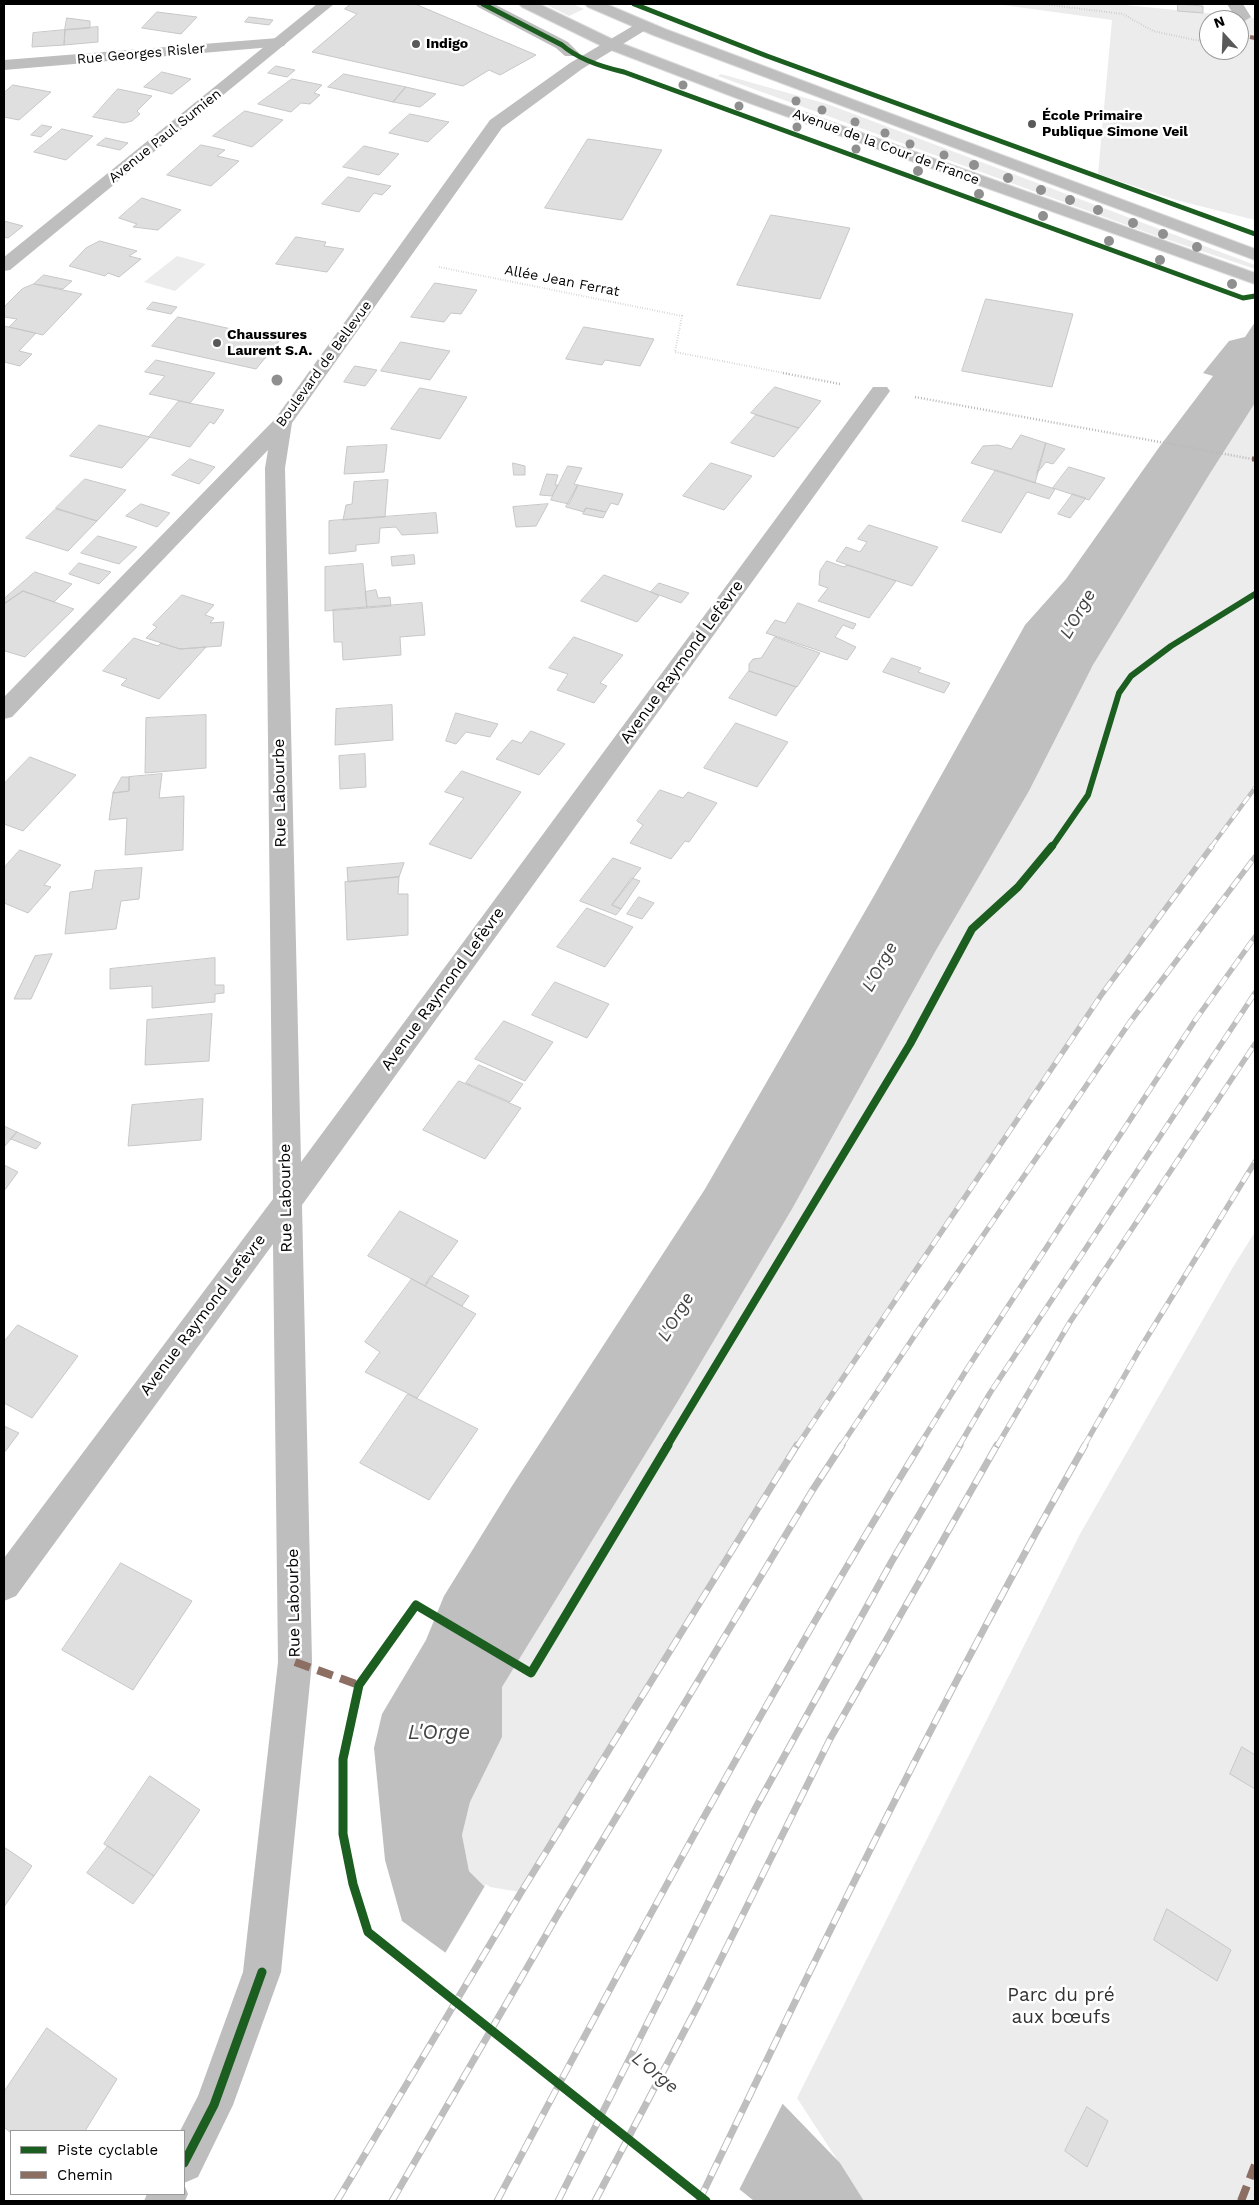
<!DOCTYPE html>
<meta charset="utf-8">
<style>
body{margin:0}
#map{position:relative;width:1259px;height:2205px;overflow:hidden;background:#fff;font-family:"Work Sans",sans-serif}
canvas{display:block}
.frame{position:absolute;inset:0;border:5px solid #000;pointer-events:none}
.legend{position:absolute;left:10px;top:2130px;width:175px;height:65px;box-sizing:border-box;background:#fff;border:1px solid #999;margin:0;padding:6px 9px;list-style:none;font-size:15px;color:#000}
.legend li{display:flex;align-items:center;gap:10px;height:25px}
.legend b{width:25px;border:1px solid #999}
.north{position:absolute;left:1199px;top:10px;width:50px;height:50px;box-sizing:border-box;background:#fff;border:1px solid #999;border-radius:50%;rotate:340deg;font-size:14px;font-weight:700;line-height:20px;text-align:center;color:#000}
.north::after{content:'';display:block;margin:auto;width:18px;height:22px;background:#595959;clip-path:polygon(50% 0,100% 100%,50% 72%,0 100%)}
</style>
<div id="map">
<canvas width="1259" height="2205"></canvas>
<div class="frame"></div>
<ul class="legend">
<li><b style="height:6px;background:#1b5e20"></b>Piste cyclable</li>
<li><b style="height:6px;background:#8d6e63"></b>Chemin</li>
</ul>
<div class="north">N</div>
</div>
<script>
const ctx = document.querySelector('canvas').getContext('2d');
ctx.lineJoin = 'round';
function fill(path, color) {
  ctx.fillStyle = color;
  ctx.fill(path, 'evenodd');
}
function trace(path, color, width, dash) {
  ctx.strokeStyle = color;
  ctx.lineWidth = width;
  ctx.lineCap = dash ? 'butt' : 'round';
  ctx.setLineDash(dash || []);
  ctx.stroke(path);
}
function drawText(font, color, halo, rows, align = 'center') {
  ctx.font = font + ' "Work Sans",sans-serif';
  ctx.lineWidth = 5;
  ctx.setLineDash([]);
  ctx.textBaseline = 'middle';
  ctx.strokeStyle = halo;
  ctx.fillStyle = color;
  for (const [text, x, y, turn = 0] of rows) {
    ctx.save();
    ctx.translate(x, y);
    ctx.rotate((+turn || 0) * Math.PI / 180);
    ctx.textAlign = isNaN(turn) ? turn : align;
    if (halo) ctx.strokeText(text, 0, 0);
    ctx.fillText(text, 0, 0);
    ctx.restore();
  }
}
fill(new Path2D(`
 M545 4H573L584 9 569 16Z
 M996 4H1116L1255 18V220L1176 200 1098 174 1112 20ZM1209 20H1239V50H1209Z
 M721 74 827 104 1255 265V269L1151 234 718 76Z
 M177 256 206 264 175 291 144 282Z
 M1255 403V788L1102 994 899 1292 654 1676 520 1892 484 1886 469 1871 462 1835 470 1802 502 1737 501 1687 678 1401 792 1209 935 952 1029 791 1093 665 1209 475Z
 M1255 1232V2201H864L797 2098 1080 1534 1233 1267Z`), '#ececec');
fill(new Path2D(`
 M1255 322V403L1209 475 1093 665 1029 791 935 952 792 1209 678 1401 502 1687V1737L470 1802 462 1835 469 1871 484 1886 780 2101 840 2163 864 2201H754L450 1956 402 1921 385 1860 374 1748 382 1714 426 1640 444 1596 512 1486 705 1189 875 894 1025 625 1066 579 1160 446 1213 376 1203 373 1229 341 1245 337Z`), '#bfbfbf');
fill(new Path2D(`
 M486 1884 784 2101 738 2192 444 1955Z`), '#fff');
const building = new Path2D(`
 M351 4H415L536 55 500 75 489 70 463 86 312 52 357 14 345 9Z
 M1178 4 1203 6V13L1178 11Z
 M157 12 197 17 181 34 142 28Z
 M249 17 273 20 269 25 245 22Z
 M67 18 90 21V28L65 30Z
 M98 27V42L64 45 65 30Z
 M65 30 64 45 32 47 33 33Z
 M276 66 295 70 287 77 268 73Z
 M162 72 191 79 172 94 144 87Z
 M344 74 406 87 393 102 328 87Z
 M292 79 322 85 314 93 320 95 310 104 301 103 291 112 258 104Z
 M13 85 51 92 19 120 4 117V93Z
 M406 87 436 94 420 107 393 102Z
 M118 89 152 96 137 111 140 114 132 121 124 123 93 117Z
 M245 111 283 120 252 147 213 136Z
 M410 114 449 122 428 142 389 133Z
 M42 125 52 127 41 137 31 135Z
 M62 129 93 136 66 160 34 152Z
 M106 138 128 143 120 150 97 145Z
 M588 139 662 150 622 220 545 208Z
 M201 145 225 150 217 156 239 161 211 186 167 175Z
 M364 146 399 154 379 175 343 167Z
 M348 177 391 186 382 195 374 193 359 212 322 204Z
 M142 198 181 210 158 230 133 227 137 224 119 218Z
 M771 215 850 228 820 299 737 285Z
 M4 221 23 226 8 238 4 237Z
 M296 237 326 242 324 246 344 249 327 272 276 264Z
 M100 241 137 251 129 256 141 259 119 277 108 273 105 276 69 266 86 248Z
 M44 275 72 281 63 289 34 284Z
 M435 283 477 290 461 314 451 313 444 322 411 317Z
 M34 284 82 294 43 335 9 327 17 319 4 317V307L22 289Z
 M986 299 1073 314 1052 387 962 371Z
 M153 302 177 307 171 314 147 309Z
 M178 317 280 340 256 369 152 346Z
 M4 326 36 333 19 351 32 354 20 366 4 362Z
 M584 327 654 339 640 366 605 360 602 365 566 359Z
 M401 342 450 351 430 380 381 371Z
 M156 360 215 373 190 403 149 394 165 376 145 372Z
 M355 366 377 370 365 386 344 382Z
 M775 387 821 401 799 428 751 413Z
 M420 388 467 397 440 439 391 429Z
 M179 401 224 410 214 424 210 422 190 447 149 437Z
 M756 415 799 428 774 457 731 443Z
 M99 425 150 437 122 468 70 456Z
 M1021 435 1046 443 1035 483 971 463 983 446 998 445 1011 449Z
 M1046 443 1065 449 1053 464 1046 462 1037 473Z
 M387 445 384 472 344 474 347 447Z
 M190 459 215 467 199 484 172 475Z
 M513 463 525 466V475H514Z
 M711 463 752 476 724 510 683 496Z
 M568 466 582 468 574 484 578 485 569 504 551 500Z
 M1069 467 1105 478 1089 500 1053 488Z
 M996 470 1055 489 1049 499 1027 492 1001 533 962 521Z
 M547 474 558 475 555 485H558L552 496 540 495Z
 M85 479 126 490 97 521 56 508Z
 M388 480 385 517 343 520 346 505 352 504 354 482Z
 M578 485 623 494 618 505 611 503 606 512 586 508 584 512 566 507Z
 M1073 494 1086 498 1070 518 1058 514Z
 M141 504 170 513 157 527 126 516Z
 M548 504 536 526 516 527 513 507Z
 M586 508 606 512 603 518 583 514Z
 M56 509 97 521 68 551 26 538Z
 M436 513 438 533 402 535 396 527 380 528 379 543 356 545V551L329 554V521Z
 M869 525 938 547 912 586 836 561 846 547 860 552 867 542 858 539Z
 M98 536 137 547 119 564 81 553Z
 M414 555 415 564 392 566 391 557Z
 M827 561 844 567 847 565 896 581 869 618 818 601 828 588 819 585 820 571Z
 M79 563 111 572 99 584 69 574Z
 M363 564 367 608 325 611V567Z
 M35 572 72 584 54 602 23 591 4 604V599Z
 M604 575 651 592 659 596 637 622 581 601Z
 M659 583 689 593 681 603 651 592Z
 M376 590 378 598 390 597 391 606 367 608 365 592Z
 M23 591 74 609 25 657 5 651 4 652V604Z
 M182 595 214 605 205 615 214 618 210 623 224 622 221 646 180 649 146 638 157 627 153 625Z
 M422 603 425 635 400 637 401 655 343 660 342 642H334L333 610Z
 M798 603 856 624 853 629 843 625 835 637 856 647 847 660 766 633 775 620 785 623Z
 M574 637 623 655 600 683 607 686 594 703 557 690 568 674 549 668Z
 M775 637 820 653 797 687 749 671V664L753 659 761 658Z
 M134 638 158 646 161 643 180 649 206 647 159 699 121 685 127 679 103 671Z
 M892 658 921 668 918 672 950 683 944 693 883 672Z
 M749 671 796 687 776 716 729 698Z
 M392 705 393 740 335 745 336 709Z
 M456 713 498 724 490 737 466 732 456 744 446 741Z
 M206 715V768L145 773 146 718Z
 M736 723 788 742 757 787 704 768Z
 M531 731 565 744 539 775 496 759 512 740 521 743Z
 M365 754 366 787 340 789 339 756Z
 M30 757 76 775 23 831 4 824V784Z
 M462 771 521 792 471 859 429 844 464 798 445 792Z
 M162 774 159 798 184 796 183 850 125 855 127 818 109 820 113 793 129 791V777Z
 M122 777H129V791L113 793Z
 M660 790 683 798 688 792 717 803 689 842 685 841 671 859 630 843 643 825 637 821Z
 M20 850 61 865 44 885 51 887 28 913 4 903V868Z
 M613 858 641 868 612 905 621 909 616 915 580 901Z
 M404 863 399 877 348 882 347 868Z
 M142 868 139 899 121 901 116 929 65 934 70 892 92 889 95 871Z
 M399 877 398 894H408V935L347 940 345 882Z
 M632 878 640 881 621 909 612 905Z
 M639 897 654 903 642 919 627 914Z
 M587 908 633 927 605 967 557 947Z
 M52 954 31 999H14L35 956Z
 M215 958V985H224V993L215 994V1002L152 1008V986L110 989V969Z
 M555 982 609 1004 587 1038 532 1015Z
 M212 1014 209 1061 145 1065 147 1020Z
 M504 1021 553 1042 525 1081 475 1059Z
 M479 1065 523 1084 510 1102 466 1083Z
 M459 1081 521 1108 485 1159 423 1130Z
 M203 1099 201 1140 128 1146 132 1105Z
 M4 1126 17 1132 4 1147Z
 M17 1132 41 1143 36 1149 11 1139Z
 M4 1165 18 1172 4 1191Z
 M400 1211 458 1241 425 1286 368 1256Z
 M431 1276 469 1296 462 1306 425 1286Z
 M412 1279 476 1314 417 1398 365 1372 380 1352 365 1342Z
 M18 1325 78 1356 32 1418 4 1403V1342Z
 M408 1394 478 1429 429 1500 360 1463Z
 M4 1426 19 1433 4 1453Z
 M121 1563 192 1601 133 1690 62 1650Z
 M1242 1747 1255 1755V1789L1230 1774Z
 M150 1776 200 1810 154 1876 104 1844Z
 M108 1846 154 1876 133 1904 87 1873Z
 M4 1847 32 1866 4 1907Z
 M1167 1909 1231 1950 1217 1981 1154 1940Z
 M47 2028 117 2079 85 2131H11V2133L4 2127V2092Z
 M1087 2107 1108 2121 1087 2167 1065 2151Z`);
fill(building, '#dfdfdf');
trace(building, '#c7c7c7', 1);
const primary = new Path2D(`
 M519 4H539L618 42 764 98 1255 273V284L752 104 606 48 522 7Z
 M585 4H606L665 29 854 100 1255 249V260L653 35 588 7Z`);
trace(primary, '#dbdbdb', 2);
trace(new Path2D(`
 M1042 4 1123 14 1153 31 1209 43
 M439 267 682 316 675 352 789 374`), '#b9b9b9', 2, [0.5, 2]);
trace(new Path2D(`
 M783 373 840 384
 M915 397 1252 459
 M1052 847 1088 795 1119 693 1131 676 1171 646 1255 594`), '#b9b9b9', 2.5, [1, 2]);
trace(new Path2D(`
 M667 1446 910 1044 972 929 1018 887 1052 846`), '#b9b9b9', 3, [1, 2.5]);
trace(new Path2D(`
 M531 1673 668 1445`), '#b9b9b9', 4, [2, 3]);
fill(new Path2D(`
 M475 4H494L568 42 579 53 577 56H565L556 48 478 7Z
 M1227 4H1243L1251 17 1243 22 1237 20Z`), '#bebebe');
fill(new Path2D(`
 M643 20 651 25 649 28 582 69 502 128 292 423 285 468 301 1162 873 387H887L890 391 302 1205 312 1662 281 1972 233 2105 198 2177 184 2183V2131H180L198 2096 243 1972 278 1662 273 1244 16 1596 4 1601V1558L273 1199 265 468 268 450 12 717 4 719V697L275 419 490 120 570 63Z
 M278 38 284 40 286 43 284 46 4 70V60Z
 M184 2184 188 2194 185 2201H144L147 2194H184Z`), '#bebebe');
fill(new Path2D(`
 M317 4H334L10 270 4 271V257Z`), '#bebebe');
fill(primary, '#bebebe');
const railFar2 = new Path2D(`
 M1211 847 1255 788`);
const railFar1 = new Path2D(`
 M797 1446 1102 994 1212 846
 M841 1446 929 1314 1130 1022 1255 857
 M919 1446 967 1369 1196 1019 1255 937
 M959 1446 990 1393 1255 993
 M997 1446 1070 1322 1255 1044
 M1084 1446 1141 1347 1255 1162`);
const rail = new Path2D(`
 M337 2201 520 1894 797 1445
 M392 2201 557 1916 812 1491 842 1445
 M497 2201C632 1946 769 1691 920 1445
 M558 2201 755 1809 892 1561 960 1445
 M595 2201 697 2007 830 1739 997 1445
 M699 2201C821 1946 945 1691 1085 1445`);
trace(railFar2, '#bebebe', 4.5);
trace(railFar1, '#bebebe', 5.5);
trace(rail, '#bebebe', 7);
trace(railFar2, '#fff', 3, [9]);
trace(railFar1, '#fff', 4, [11]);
trace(rail, '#fff', 5, [14]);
trace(new Path2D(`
 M1250 37 1255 38`), '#8d6e63', 4, [8, 4]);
trace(new Path2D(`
 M1252 459H1255`), '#8d6e63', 5, [10, 5]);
trace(new Path2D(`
 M295 1662 359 1685
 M1241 2201 1255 2165`), '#8d6e63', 8, [16, 8]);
trace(new Path2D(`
 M483 4 562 45C579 60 602 67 624 72L1243 298 1255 296
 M634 4 767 56 1255 234`), '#1b5e20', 5);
trace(new Path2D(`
 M1052 847 1088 795 1119 693 1131 676 1171 646 1255 594`), '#1b5e20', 6);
trace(new Path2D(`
 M667 1446 910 1044 972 929 1018 887 1052 846`), '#1b5e20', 8);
trace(new Path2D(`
 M668 1445 531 1673 416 1605 359 1685 343 1759V1834L353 1884 368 1932 706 2201
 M184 2163 214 2105 262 1972`), '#1b5e20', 9);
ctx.fillStyle = '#8f8f8f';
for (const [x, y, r] of [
 [683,85,4.5],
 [796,101,4.5],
 [739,106,4.5],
 [822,110,4.5],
 [855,122,4.5],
 [797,127,4.5],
 [885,133,4.5],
 [910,144,4.5],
 [856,149,4.5],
 [944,155,4.5],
 [974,165,5],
 [918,171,5],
 [1008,178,5],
 [1041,190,5],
 [979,194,5],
 [1070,200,5],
 [1098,210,5],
 [1043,216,5],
 [1133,223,5],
 [1163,234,5],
 [1109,241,5],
 [1197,247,5],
 [1160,260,5],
 [1232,284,5],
 [277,380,5.5]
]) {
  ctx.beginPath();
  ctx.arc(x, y, r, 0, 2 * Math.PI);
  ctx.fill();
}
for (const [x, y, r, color] of [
 [416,44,5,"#595959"],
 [1032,124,5,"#595959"],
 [217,343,5,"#595959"]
]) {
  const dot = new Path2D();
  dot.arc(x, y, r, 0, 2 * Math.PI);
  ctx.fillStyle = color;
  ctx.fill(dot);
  trace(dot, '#fff', 2);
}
drawText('bold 14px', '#000', '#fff', [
 ["Indigo",426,44],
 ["École Primaire",1042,116],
 ["Publique Simone Veil",1042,132],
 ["Chaussures",227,335],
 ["Laurent S.A.",227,351]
], 'left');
drawText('14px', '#000', '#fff', [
 ["Rue Georges Risler",141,54,-5],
 ["Avenue Paul Sumien",165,136,-39],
 ["Avenue de la Cour de France",886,147,20],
 ["Allée Jean Ferrat",562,281,11],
 ["Boulevard de Bellevue",324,364,-54]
]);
drawText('16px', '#000', '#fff', [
 ["Avenue Raymond Lefèvre",682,662,-54],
 ["Rue Labourbe",280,793,-91],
 ["Avenue Raymond Lefèvre",443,989,-54],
 ["Rue Labourbe",286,1198,-91],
 ["Avenue Raymond Lefèvre",203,1315,-53],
 ["Rue Labourbe",294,1603,-91]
]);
drawText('italic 18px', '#444', '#fff', [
 ["L'Orge",1078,614,-60],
 ["L'Orge",880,967,-61],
 ["L'Orge",676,1317,-59],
 ["L'Orge",655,2073,39]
]);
drawText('19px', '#333', '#fff', [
 ["Parc du pré",1061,1995],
 ["aux bœufs",1061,2017]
]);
drawText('italic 21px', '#444', '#fff', [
 ["L'Orge",439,1733]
]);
</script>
